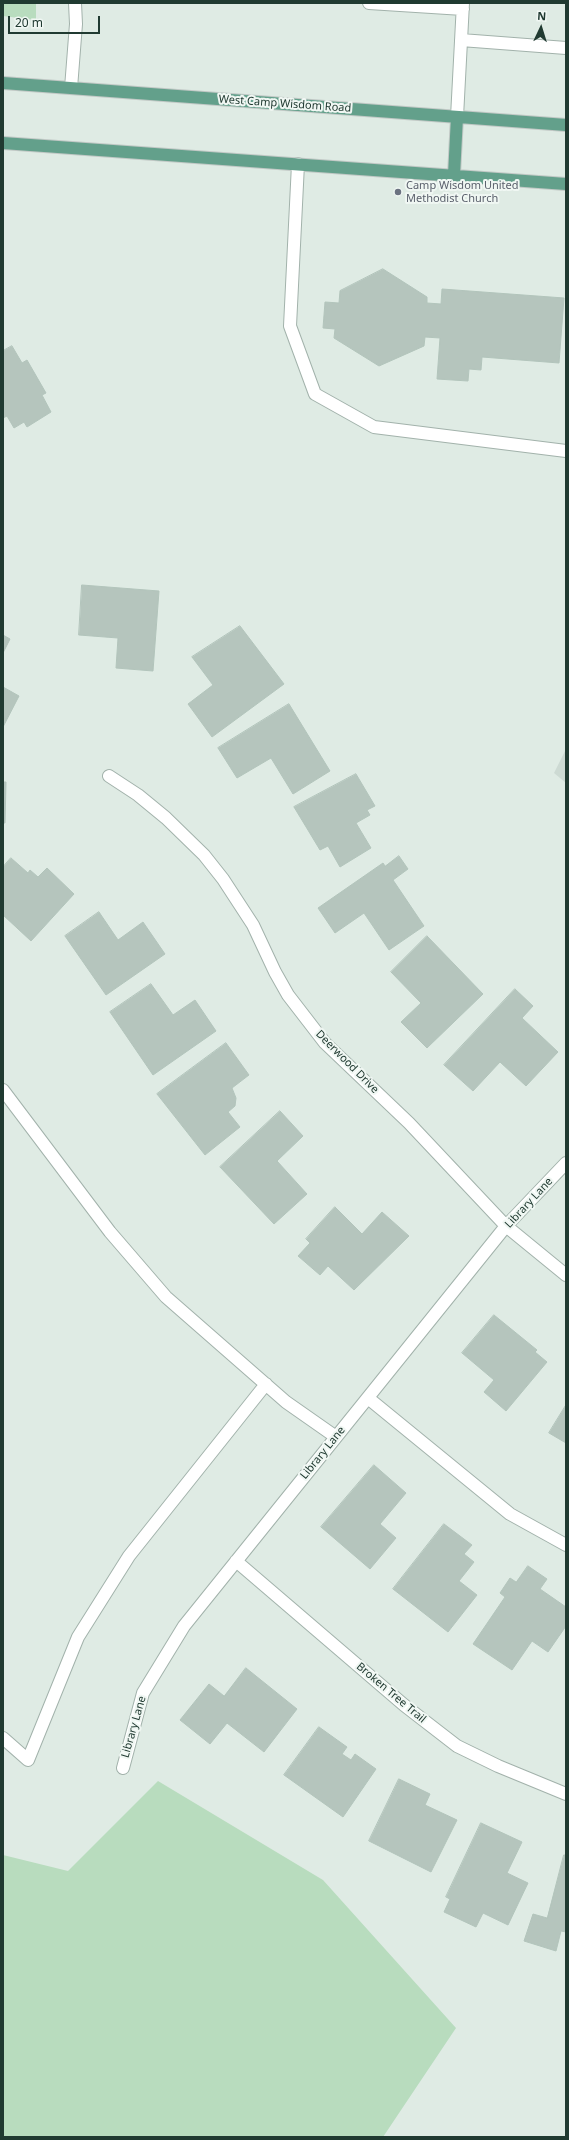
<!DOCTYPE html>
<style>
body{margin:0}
#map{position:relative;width:569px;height:2140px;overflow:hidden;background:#dfebe4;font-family:"Noto Sans",sans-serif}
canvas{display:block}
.frame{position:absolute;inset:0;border:4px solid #203a31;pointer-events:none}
.north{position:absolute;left:521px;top:8px;width:40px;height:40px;-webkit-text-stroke:3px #f0f7f3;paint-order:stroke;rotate:4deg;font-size:11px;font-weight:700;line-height:16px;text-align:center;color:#203a31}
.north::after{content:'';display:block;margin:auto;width:14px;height:18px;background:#203a31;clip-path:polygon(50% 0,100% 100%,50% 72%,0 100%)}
.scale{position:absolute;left:8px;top:16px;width:92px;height:18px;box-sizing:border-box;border:2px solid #203a31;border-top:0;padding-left:5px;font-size:12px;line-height:14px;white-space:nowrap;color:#203a31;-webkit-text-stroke:3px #f0f7f3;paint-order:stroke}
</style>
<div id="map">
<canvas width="569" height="2140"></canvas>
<div class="frame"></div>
<div class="north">N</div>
<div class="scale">20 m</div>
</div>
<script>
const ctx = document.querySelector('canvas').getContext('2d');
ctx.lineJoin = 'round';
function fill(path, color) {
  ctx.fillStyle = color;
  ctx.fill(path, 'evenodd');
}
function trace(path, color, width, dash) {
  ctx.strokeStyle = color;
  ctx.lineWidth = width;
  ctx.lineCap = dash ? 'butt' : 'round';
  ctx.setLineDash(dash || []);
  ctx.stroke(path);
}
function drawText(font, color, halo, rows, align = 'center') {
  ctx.font = font + ' "Noto Sans",sans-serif';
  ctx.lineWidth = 4;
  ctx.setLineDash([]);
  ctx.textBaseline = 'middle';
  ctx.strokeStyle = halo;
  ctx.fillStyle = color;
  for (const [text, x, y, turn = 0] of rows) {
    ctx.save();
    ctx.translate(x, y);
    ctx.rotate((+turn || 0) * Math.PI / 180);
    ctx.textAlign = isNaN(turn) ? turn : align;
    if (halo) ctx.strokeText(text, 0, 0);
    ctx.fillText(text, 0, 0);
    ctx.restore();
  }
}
fill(new Path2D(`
 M566 749V783L554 773Z`), '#cddad3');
fill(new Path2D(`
 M3 3H36V20L3 16Z
 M158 1781 323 1880 456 2028 383 2137H3V1855L68 1871Z`), '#b8dcbe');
const building = new Path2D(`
 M383 269 427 297V303L441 304 442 289 564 298 559 363 482 357 481 370 469 369 468 381 437 379 440 338 425 337 424 346 379 366 334 338 335 329 323 328 325 302 339 303 340 291Z
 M12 346 22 363 27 360 46 393 42 395 51 412 27 427 24 422 14 428 7 416 3 418V351Z
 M82 585 159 591 153 671 116 668 118 638 79 635Z
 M240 626 284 684 212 737 188 704 213 685 192 657Z
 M3 635 10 639 3 653Z
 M3 687 19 696 3 727Z
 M289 704 330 771 293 794 271 758 237 778 218 748Z
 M356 774 375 806 367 810 370 815 356 823 371 848 340 867 328 846 320 850 294 807Z
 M3 782H6L5 823H3Z
 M399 856 408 869 393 880 424 926 389 950 364 913 335 933 318 908 383 863 385 866Z
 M11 858 28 873 30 870 38 877 47 868 74 894 31 941 3 915V867Z
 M99 912 118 940 143 922 165 954 106 995 65 936Z
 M427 936 483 994 427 1048 401 1022 421 1003 391 972Z
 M151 984 173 1015 195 1000 216 1031 153 1075 110 1012Z
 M515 989 533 1006 522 1018 558 1052 526 1086 500 1062 473 1091 444 1065Z
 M226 1043 249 1075 232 1088 236 1098 235 1106 228 1112 240 1127 205 1155 157 1094Z
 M280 1111 303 1136 277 1161 307 1194 274 1224 220 1167Z
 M335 1207 362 1234 382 1212 409 1236 354 1290 328 1266 320 1275 298 1256 310 1243 306 1239Z
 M494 1315 537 1350 535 1352 547 1362 506 1411 484 1392 494 1380 462 1353Z
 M566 1405V1443L549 1433Z
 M374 1465 406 1493 380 1524 396 1538 370 1569 321 1527Z
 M444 1524 472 1545 464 1554 474 1562 459 1581 477 1595 448 1632 393 1589Z
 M528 1566 547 1579 540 1589 566 1607V1626L548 1652 532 1641 512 1670 473 1644 505 1597 500 1593 510 1578 516 1582Z
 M246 1668 297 1709 264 1752 227 1723 210 1744 180 1720 209 1684 224 1696Z
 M319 1727 347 1747 342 1754 351 1760 355 1754 376 1769 343 1817 284 1775Z
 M399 1779 430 1794 425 1805 457 1820 431 1872 369 1841Z
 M481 1823 522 1842 507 1873 528 1883 508 1925 483 1913 476 1927 444 1912 450 1899 446 1897Z
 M564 1855H566V1932L561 1931 556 1951 524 1941 533 1914 547 1918Z`);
fill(building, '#b5c5bd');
trace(building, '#b2c4bb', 1);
const minor = new Path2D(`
 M369 3 463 9
 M461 40 566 48
 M71 88 76 24 75 3
 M457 117 463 3
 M298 164 290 326 315 394 374 427 566 451
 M109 776 138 795 166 818 204 855 223 879 253 925 275 972 288 995 325 1043 409 1123 506 1226 566 1275
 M3 1090 110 1232 166 1297 286 1402 336 1437
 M368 1398 510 1514 566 1545
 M236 1561 404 1705 457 1746 498 1766 566 1794
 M3 1738 28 1760 78 1637 129 1556 266 1384
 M123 1768 143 1693 184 1626 506 1226 566 1163`);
const major = new Path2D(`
 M3 83 566 125
 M3 143 566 184
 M454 175 457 117`);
trace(minor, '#a2b2ab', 14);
trace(major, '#c1c8c5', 14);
trace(minor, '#fff', 12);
trace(major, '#63a08b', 12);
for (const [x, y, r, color] of [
 [398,192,4,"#6b7280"]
]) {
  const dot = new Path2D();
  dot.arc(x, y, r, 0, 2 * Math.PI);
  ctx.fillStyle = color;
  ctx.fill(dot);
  trace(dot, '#f0f7f3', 1.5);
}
drawText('11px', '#203a31', '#f0f7f3', [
 ["West Camp Wisdom Road",285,104,4],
 ["Deerwood Drive",347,1062,45],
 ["Library Lane",529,1203,-47],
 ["Library Lane",323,1453,-51],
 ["Broken Tree Trail",391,1693,40],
 ["Library Lane",134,1727,-74]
]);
drawText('11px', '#5b616d', '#f0f7f3', [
 ["Camp Wisdom United",406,186],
 ["Methodist Church",406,199]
], 'left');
</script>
